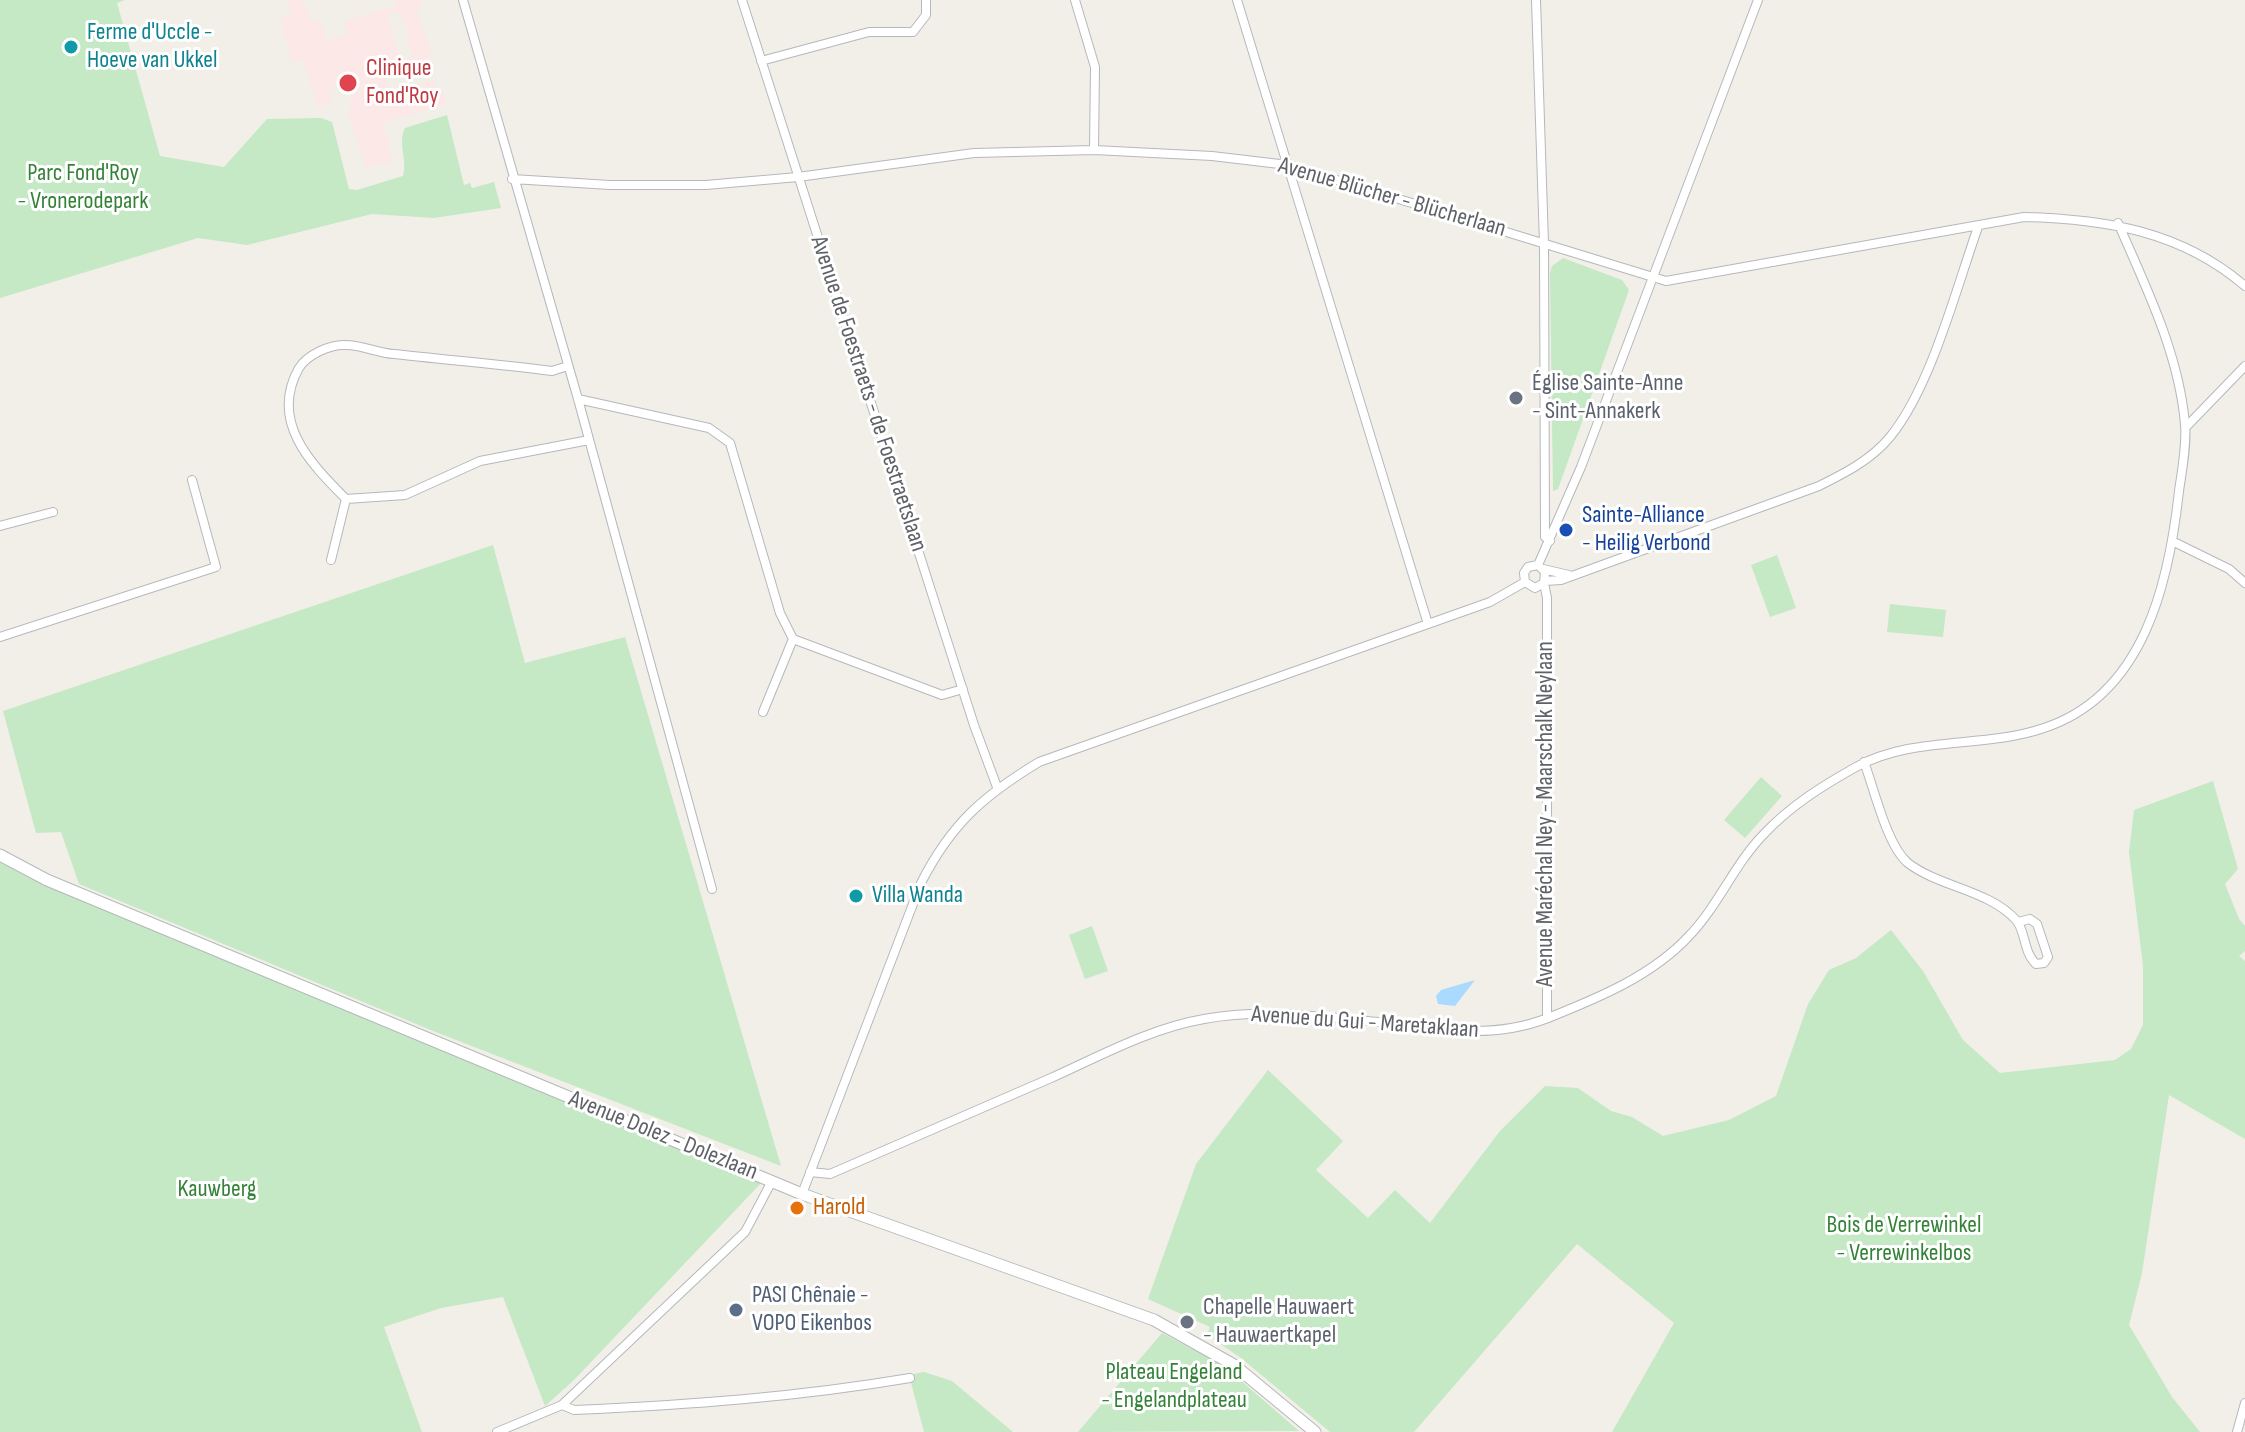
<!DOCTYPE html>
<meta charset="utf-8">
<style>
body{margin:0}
canvas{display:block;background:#f1efe8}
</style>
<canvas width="2245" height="1432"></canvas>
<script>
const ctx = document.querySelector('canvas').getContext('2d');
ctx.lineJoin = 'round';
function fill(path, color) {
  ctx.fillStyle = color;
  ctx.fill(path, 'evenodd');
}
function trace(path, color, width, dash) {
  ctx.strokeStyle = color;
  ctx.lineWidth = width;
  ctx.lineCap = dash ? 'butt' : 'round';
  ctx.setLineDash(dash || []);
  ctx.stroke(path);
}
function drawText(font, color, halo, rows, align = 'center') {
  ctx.font = font + ' "Sofia Sans Condensed",sans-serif';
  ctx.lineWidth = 6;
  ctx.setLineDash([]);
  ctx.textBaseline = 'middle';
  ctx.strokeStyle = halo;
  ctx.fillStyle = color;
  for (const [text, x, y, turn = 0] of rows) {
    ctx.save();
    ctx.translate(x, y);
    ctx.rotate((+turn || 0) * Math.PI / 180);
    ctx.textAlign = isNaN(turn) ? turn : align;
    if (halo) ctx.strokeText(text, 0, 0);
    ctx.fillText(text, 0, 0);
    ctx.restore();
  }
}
fill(new Path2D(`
 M287 0H304L310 21 320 19 327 40 347 34 344 21 396 6 395 0H420L422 9 417 11 433 56 417 62 412 59 405 20 402 21 399 13 388 15 401 63 383 70 389 92 434 80 436 92 443 91 447 104 383 123 393 161 366 167 348 114 352 102 347 85 329 90 332 102 317 107 303 60 292 62 283 30 280 18 291 15Z`), '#fce8e6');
fill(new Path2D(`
 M0 0H125L117 3 160 156 224 167 267 119 321 118 332 122 349 189 357 190 403 176C408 159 397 144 405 128L447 115 464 185 470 183 472 188 494 182 501 208 434 218 372 214 247 245 198 238 0 298Z
 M1563 258 1622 280 1629 290 1558 489 1553 491 1550 274 1552 266Z
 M493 545 525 663 625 637 781 1166 433 1031 79 884 61 832 36 833 3 711Z
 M1777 555 1796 608 1770 617 1751 565Z
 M1890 604 1946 610 1943 637 1887 632Z
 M1761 777 1782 796 1745 838 1724 820Z
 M2213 781 2238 869 2225 884 2239 919 2245 926V951L2239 956 2245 961V1139L2169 1095 2142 1273 2129 1325 2172 1397 2200 1432H1612L1674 1323 1577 1244 1414 1432H1330L1241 1358 1207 1335 1210 1327 1148 1299 1196 1164 1268 1070 1343 1141 1316 1170 1368 1218 1395 1190 1430 1223 1500 1131 1545 1086 1578 1088 1611 1111 1632 1117 1663 1136 1729 1120 1776 1096 1808 1004 1829 970 1856 958 1891 930 1923 971 1963 1040 2000 1073 2115 1060 2131 1049 2143 1025V966L2129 852 2134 810Z
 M0 860 52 888 763 1181 573 1381 545 1406 503 1297 441 1308 384 1327 422 1432H0Z
 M1092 926 1108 971 1085 979 1069 935Z
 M1162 1333 1224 1366 1299 1431 1078 1432Z
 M924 1372 952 1381 1013 1432H924L909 1375Z`), '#c5e8c5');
fill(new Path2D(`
 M1475 980 1455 1006 1438 1004 1436 996 1441 990Z`), '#aadaff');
const minor = new Path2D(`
 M463 0 578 399 712 889
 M742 0 974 725 997 787
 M1075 0 1095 67 1094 150
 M1237 0 1428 624
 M1536 0 1544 243 1545 537 1550 541
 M761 61 869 32H913L926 15V0
 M512 179 610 185H706L798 177 974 153 1094 150 1212 156 1288 165 1666 281 2024 217C2105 219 2181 231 2245 286
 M568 366 552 371C500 364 447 360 394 354 378 353 362 345 346 345 330 344 307 355 299 368 269 421 310 463 346 499L405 495 480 461 589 440
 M578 399 709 428 730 443 780 613 793 639 942 695 963 689
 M2186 427 2245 366
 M0 526 53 512
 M2174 542 2229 569 2245 583
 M331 560 346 499
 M1543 569 1569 575
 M1545 581 1561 580 1819 486C1845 473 1871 460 1890 437 1931 387 1956 289 1978 227
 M1525 582 1524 573 1528 567 1538 565 1581 467 1758 0
 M1525 582 1535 588 1544 583 1545 572 1538 565
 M1544 583 1547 598V1018
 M0 637 216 567 192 480
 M763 712 793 639
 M1864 762C1874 788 1887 846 1908 863 1939 887 1989 890 2016 920 2026 931 2023 952 2036 964L2044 963 2048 957 2037 924 2030 919 2018 922
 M810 1172 830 1174C904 1142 977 1110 1051 1078 1100 1056 1151 1028 1204 1019 1264 1008 1327 1017 1387 1023 1443 1030 1494 1039 1548 1018 1598 998 1652 976 1689 936 1718 906 1734 865 1763 835 1790 806 1822 786 1856 767 1914 735 1983 749 2044 728 2144 695 2169 583 2179 491 2182 470 2187 445 2185 424 2179 354 2146 287 2118 223
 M802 1194 921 883C951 824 983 796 1039 762L1490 602 1525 582
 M562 1405 574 1410C688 1405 798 1397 910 1378
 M497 1432 562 1405 745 1232 772 1181
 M2237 1432 2245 1403`);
const tertiary = new Path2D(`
 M0 855 47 880 802 1194 1154 1320 1234 1365 1315 1432`);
trace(minor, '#b5b8bc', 10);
trace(tertiary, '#b5b8bc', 13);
trace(minor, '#fff', 8);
trace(tertiary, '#fff', 11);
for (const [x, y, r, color] of [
 [71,47,8,"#0f9aa8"],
 [348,83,10,"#e0444e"],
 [1516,398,8,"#6b7280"],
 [1566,530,8,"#1a4fb4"],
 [856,896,8,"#0f9aa8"],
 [797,1208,8,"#e8710a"],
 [736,1310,8,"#5c6f8a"],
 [1187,1322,8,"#6b7280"]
]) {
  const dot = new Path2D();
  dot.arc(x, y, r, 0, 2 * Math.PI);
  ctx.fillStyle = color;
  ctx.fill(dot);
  trace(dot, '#fff', 3);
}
drawText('24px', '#0d838f', '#fff', [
 ["Ferme d'Uccle -",87,33],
 ["Hoeve van Ukkel",87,61],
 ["Villa Wanda",872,896]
], 'left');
drawText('24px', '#be3a42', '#fff', [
 ["Clinique",366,69],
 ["Fond'Roy",366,97]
], 'left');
drawText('24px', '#348238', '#fff', [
 ["Parc Fond'Roy",83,174],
 ["- Vronerodepark",83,202],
 ["Kauwberg",217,1190],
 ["Bois de Verrewinkel",1904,1226],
 ["- Verrewinkelbos",1904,1254],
 ["Plateau Engeland",1174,1373],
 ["- Engelandplateau",1174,1401]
]);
drawText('24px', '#5f6368', '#fff', [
 ["Avenue Blücher - Blücherlaan",1392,198,16],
 ["Avenue de Foestraets - de Foestraetslaan",868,394,72],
 ["Avenue Maréchal Ney - Maarschalk Neylaan",1546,814,-90],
 ["Avenue du Gui - Maretaklaan",1365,1023,4],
 ["Avenue Dolez - Dolezlaan",663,1136,22]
]);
drawText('24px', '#5b616d', '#fff', [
 ["Église Sainte-Anne",1532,384],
 ["- Sint-Annakerk",1532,412],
 ["Chapelle Hauwaert",1203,1308],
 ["- Hauwaertkapel",1203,1336]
], 'left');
drawText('24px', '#164399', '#fff', [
 ["Sainte-Alliance",1582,516],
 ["- Heilig Verbond",1582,544]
], 'left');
drawText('24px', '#c56008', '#fff', [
 ["Harold",813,1208]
], 'left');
drawText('24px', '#4e5e75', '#fff', [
 ["PASI Chênaie -",752,1296],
 ["VOPO Eikenbos",752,1324]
], 'left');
</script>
